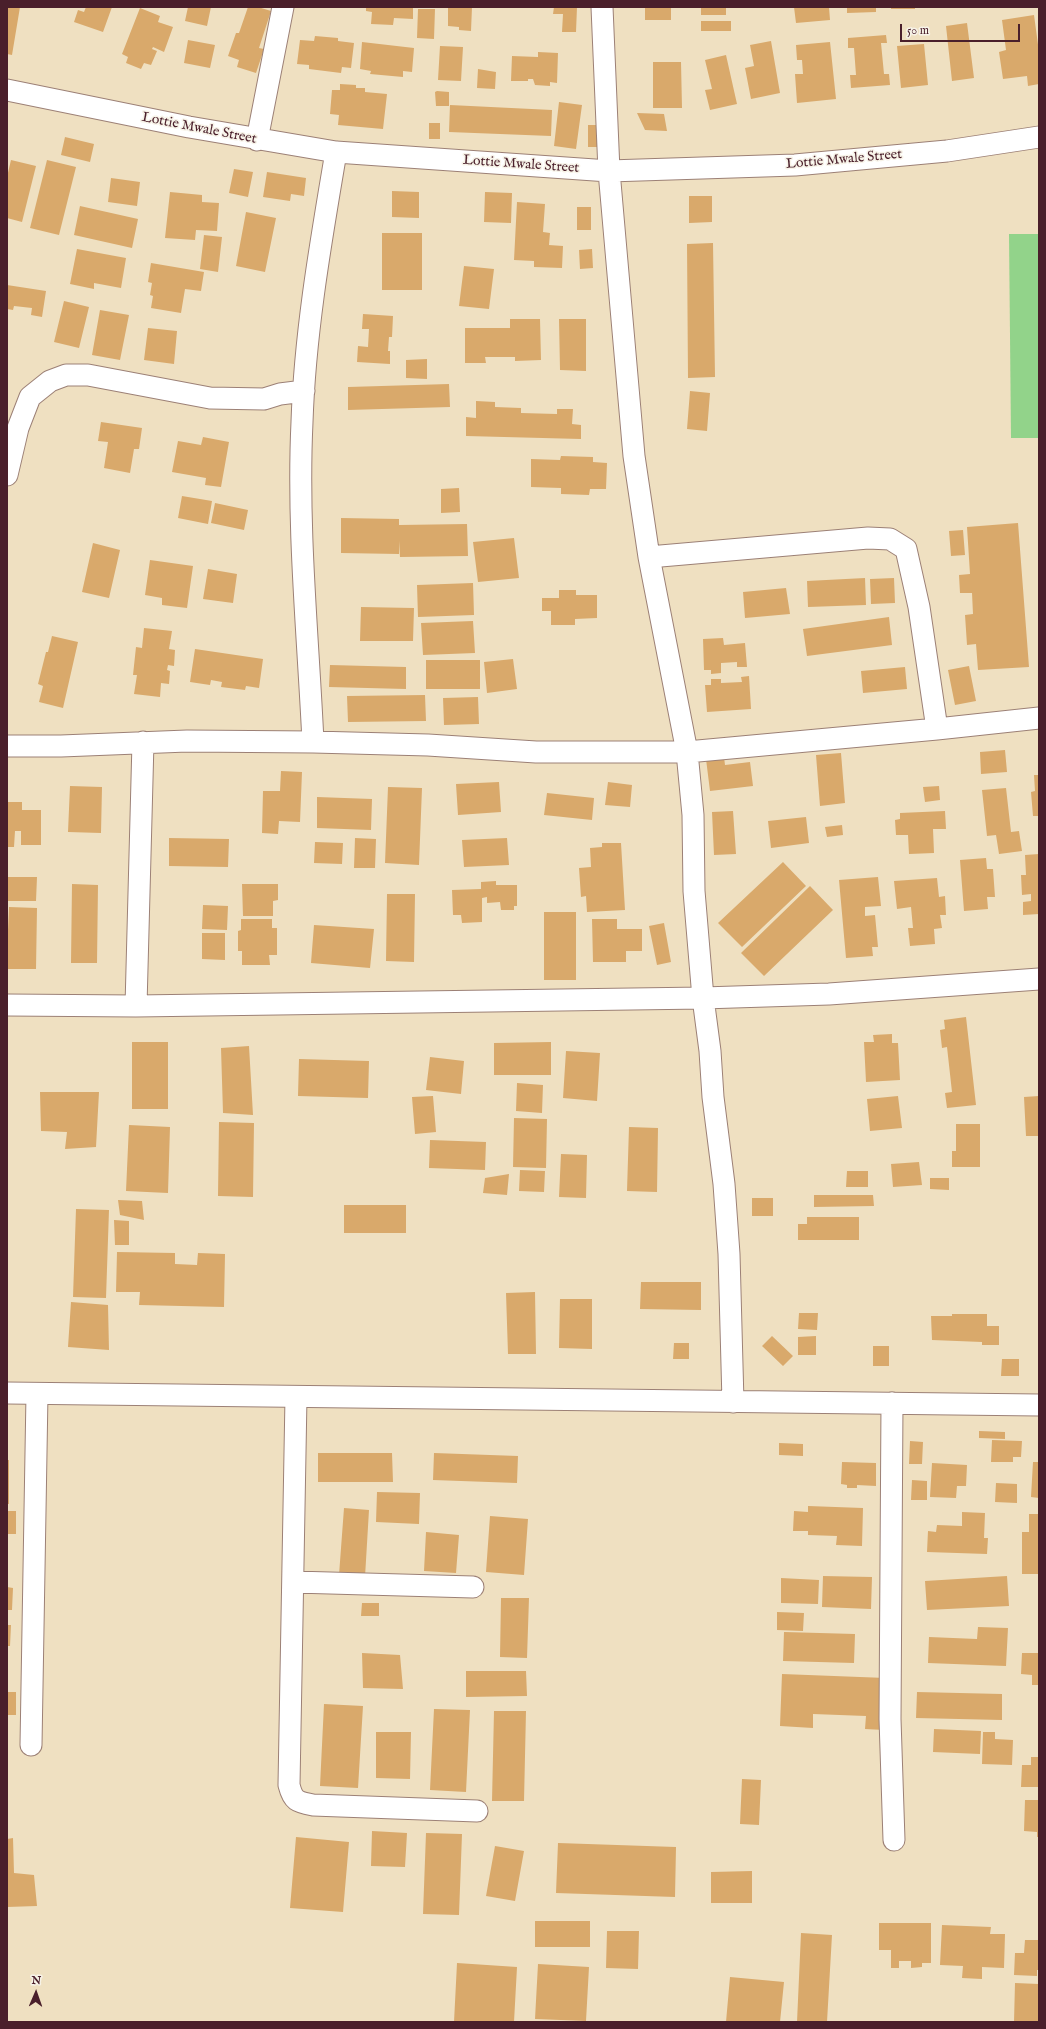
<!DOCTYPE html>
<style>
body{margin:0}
#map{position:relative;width:1046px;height:2029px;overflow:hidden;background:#efe0c1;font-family:"IM FELL English",serif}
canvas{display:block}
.frame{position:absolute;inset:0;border:8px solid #4a1f2b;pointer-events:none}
.north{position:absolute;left:16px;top:1973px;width:40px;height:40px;-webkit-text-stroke:3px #f7f3e8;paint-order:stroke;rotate:2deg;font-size:11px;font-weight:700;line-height:16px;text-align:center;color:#4a1f2b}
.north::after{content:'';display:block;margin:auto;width:14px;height:18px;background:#4a1f2b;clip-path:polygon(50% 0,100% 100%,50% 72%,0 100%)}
.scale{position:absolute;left:900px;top:24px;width:120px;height:18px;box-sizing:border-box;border:2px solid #4a1f2b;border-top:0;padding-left:5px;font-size:12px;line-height:14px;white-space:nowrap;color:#4a1f2b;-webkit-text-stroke:3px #f7f3e8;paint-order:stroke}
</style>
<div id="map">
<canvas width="1046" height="2029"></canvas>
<div class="frame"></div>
<div class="north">N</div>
<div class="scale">50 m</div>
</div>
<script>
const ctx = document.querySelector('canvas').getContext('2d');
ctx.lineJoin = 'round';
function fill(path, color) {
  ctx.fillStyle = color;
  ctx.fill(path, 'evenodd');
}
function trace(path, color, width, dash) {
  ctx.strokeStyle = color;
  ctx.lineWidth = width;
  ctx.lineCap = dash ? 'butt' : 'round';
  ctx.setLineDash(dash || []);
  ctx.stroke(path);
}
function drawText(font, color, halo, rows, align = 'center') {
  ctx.font = font + ' "IM FELL English",serif';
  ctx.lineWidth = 3;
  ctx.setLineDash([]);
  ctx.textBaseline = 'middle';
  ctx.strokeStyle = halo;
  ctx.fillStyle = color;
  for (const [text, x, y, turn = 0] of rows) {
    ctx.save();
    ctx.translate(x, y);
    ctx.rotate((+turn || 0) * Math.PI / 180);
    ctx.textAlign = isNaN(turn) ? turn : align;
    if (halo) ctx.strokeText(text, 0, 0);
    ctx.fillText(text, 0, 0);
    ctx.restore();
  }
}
fill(new Path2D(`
 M1009 234H1039V438H1011Z`), '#92d38a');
fill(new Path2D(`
 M7 7H20L12 55 7 54Z
 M86 7H112L103 32 74 22 78 10 84 12Z
 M188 7H211L207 26 185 21Z
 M248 7H258L271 11 259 48 264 49 256 73 237 67 239 60 228 56 236 33H239Z
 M366 7H413V19L394 18 393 25 371 24 372 12 366 11Z
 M448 7H472L471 31 459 30V27L448 26Z
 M554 7H577L576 32H562L563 14H553Z
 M645 7H671V20H645Z
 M701 7H726V15H701Z
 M794 7H829L830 20 796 23Z
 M847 7H876V12L847 13Z
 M891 7H915V9H891Z
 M140 8 160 16 158 22 173 27 164 52 153 47 152 49 157 51 151 65 144 63 141 69 126 63 128 57 122 54Z
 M418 9H435L434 39 417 38Z
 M1034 15 1039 52V84L1028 86 1027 76 1003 79 999 52 1006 50 1002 20Z
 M701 21H731V31H701Z
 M967 23 974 78 952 81 946 26Z
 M886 35 887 43H881L884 74H889L890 85 851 88 850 75H856L854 48H848V38Z
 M315 36 338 38V41L354 43 351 68 342 67 341 73 309 69V65L297 64 300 40 314 41Z
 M188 40 215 45 210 68 184 63Z
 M771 41 780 93 751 99 745 68 754 66 750 45Z
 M362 42 414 48 412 72 403 71V77L370 74 371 71 360 69Z
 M830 42 836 99 797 103 795 74H803L802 60H797L796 45Z
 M924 44 928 85 901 88 897 46Z
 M440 46 463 47 461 81 438 80Z
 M538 52 558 53 557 83 550 82V86L535 85 533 79H528V81H511L512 56 538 57Z
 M726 55 737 104 710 110 705 90 712 89 705 60Z
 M653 62H681L682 108H653Z
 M478 69 496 72 495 89 477 88Z
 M340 84 356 85V88H365V92L387 94 383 129 338 125 339 115 330 114 332 90H340Z
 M437 91 449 92V106H436L435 92Z
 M559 102 582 105 576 149 554 146Z
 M450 105 552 110 551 136 449 132Z
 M637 113 664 114 667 131 645 130Z
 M429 123H440V139H429Z
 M588 125H597V147H588Z
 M65 137 94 144 90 162 61 155Z
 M11 160 36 166 22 222 7 218V177Z
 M47 160 76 167 59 235 30 228Z
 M234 169 253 172 248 197 229 193Z
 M267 172 306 178 304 196 291 194 290 201 263 197Z
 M111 178 140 182 137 206 108 202Z
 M392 191 419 192V218L392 217Z
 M170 192 202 195V202L219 203 217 231 196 230 195 240 165 238Z
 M485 192 512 193 511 223 484 222Z
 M689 196H712V222L689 223Z
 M517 202 545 204 543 232 550 233 549 245 563 246 562 268 534 267V261L514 260Z
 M80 206 138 219 132 248 74 235Z
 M577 207H591V230H577Z
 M246 212 276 218 265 272 236 266Z
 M382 233H422V290H382Z
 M204 235 222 237 218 272 200 269Z
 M713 243 715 377 688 378 687 244Z
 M77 249 126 258 121 288 94 283V289L70 284Z
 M592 249 593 268 580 269 579 250Z
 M151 263 204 272 201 291 185 289 181 313 151 308 153 296 150 295 152 283 148 282Z
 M464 266 494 269 489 309 459 306Z
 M7 285 46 291 42 317 31 315 32 308 14 306 13 310 7 309Z
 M64 301 89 307 79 348 54 342Z
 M100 310 129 315 120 360 92 355Z
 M363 314 393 316 392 337H389L388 351H390V364L357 362 358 346 368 347 369 329H362Z
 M510 319H540L541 360 515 361V357H485L486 363H465V328H510Z
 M559 319H586V371L560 370Z
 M148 328 177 331 174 364 144 360Z
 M427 359V379L406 378V360Z
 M449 384 450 407 348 410V387Z
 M690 391 710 393 707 431 687 429Z
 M476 401 495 402V407L521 408V413L557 414V409H573L572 424 581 425V439L466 436V417L476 418Z
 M101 422 142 428 139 449H134L130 473 104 468 108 442 98 441Z
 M203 437 229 442 221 487 205 485 206 478 172 472 178 441 201 445Z
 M561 456 593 457V462L607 463 606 489H590L589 495 561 494V488L531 487V459L560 460Z
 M459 488 460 512 441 513V489Z
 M182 496 212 501 208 524 178 518Z
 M215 503 248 510 244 530 211 523Z
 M341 518 399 519V525L467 524 468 556 400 557 399 541V554L341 553Z
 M1018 523 1029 667 978 670 976 644 967 645 965 615 973 614 972 593H960L959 575 970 574 967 527Z
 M963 530 965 555 951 556 949 531Z
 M514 538 519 578 478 582 473 542Z
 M93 543 120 550 109 598 82 592Z
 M150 560 193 566 187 608 162 605V598L145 595Z
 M208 569 237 574 233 603 203 599Z
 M865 578 866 605 808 607 807 581Z
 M894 578 895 603 871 604 870 579Z
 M473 583 474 615 418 617 417 585Z
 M786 588 790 614 745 618 743 592Z
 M559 590H576V595H597V618L575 619V625H551V611H542V598H559Z
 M361 607 414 608 413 641H360Z
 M889 617 892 645 807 656 803 629Z
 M473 621 475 653 423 655 421 623Z
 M144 628 172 631 169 649 175 650 174 666 168 665 167 670 170 671 169 684 161 683 160 697 134 694 137 675H133L136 647 142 648Z
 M52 636 78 642 63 708 39 702 43 686 38 684 46 652H48Z
 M723 638 724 645 745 643 747 667H737V662L721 663V673L711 674V670H704L703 639Z
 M195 649 263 659 259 688 246 686 245 690 221 687 222 682 211 680 210 685 190 682Z
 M513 659 517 689 487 693 484 662Z
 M426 660H480V689H426Z
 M330 665 406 667V689L329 687Z
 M969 666 976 701 955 705 948 670Z
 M905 667 907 689 863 693 861 671Z
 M749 676 751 709 707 712 705 685H711V679H721V683L742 682 741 677Z
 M425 695 426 721 348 722 347 696Z
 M478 697 479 724 444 725 443 698Z
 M1005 750 1007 772 981 774 980 752Z
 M841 753 845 803 820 806 816 755Z
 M724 757 725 765 750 762 753 786 710 791 706 759Z
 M281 771 302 772 300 822 279 821 278 834 262 833 263 791H280Z
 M1034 775H1039V816H1033L1031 792 1035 791Z
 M499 782 501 812 458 815 456 784Z
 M608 782 632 785 630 807 605 805Z
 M70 786 102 787 101 833 68 832Z
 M939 786 940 800 925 802 923 787Z
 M388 787 422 788 419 865 385 863Z
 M1006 788 1011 832 1019 831 1022 851 999 854 996 835 987 836 982 790Z
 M547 793 594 798 592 820 544 815Z
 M317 797 372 799 371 830 317 828Z
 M7 802H22V810H41V845H21V831H15L14 847H7Z
 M733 811 736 854 714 855 712 812Z
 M945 811 946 829H933L934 853 909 854 908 835H896L895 820 900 819V813Z
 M806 817 809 843 771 848 768 821Z
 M842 825 843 835 827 837 825 827Z
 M169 838 229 839 228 867 169 866Z
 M355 838 376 839 375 868H354Z
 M507 838 509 865 464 867 462 840Z
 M315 842 343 843 342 864 314 863Z
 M602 843H621L625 910 587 912 586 896 581 897 579 868 591 867 590 848 602 847Z
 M1039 854V914L1023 915V902L1031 901V894L1022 895 1021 875H1026L1025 855Z
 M986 858 987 869H993L995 897H987L988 909 964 911 960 860Z
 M783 862 806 886 742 947 718 923Z
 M7 877H37L36 901H7Z
 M878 877 881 906 865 907V916L875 915 878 947H872L873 956 846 958 839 880Z
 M937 878 939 897 945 896 946 915H940L942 928 934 929 935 944 910 946 908 928H913L911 907 897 909 894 881Z
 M496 881V885H517V906H514V910H501L500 902 487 903V897L482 898V922L462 923 461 915H453L452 890 481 889V882Z
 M72 884 98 885 97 963H71Z
 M242 884H278V900L273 901V916H243Z
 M810 886 833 910 764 976 741 953Z
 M387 894H415L414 962 386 961Z
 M203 905 228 906 227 930 202 929Z
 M9 907 37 908 36 969H8L7 930H8Z
 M544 912H576V980H544Z
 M241 919H272V928H277V955H269L270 965H242V951H238V931L241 930Z
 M592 919H617V929H642V951H626V962H593Z
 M664 923 671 962 657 965 649 926Z
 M314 925 374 929 370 968 311 963Z
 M202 933H225V960L202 959Z
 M966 1017 976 1105 947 1108 945 1093 952 1092 947 1047 942 1048 940 1030 945 1029 944 1020Z
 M892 1034V1043H898L900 1080 866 1082 864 1042H874L873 1035Z
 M132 1042H168V1109H132Z
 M551 1042V1075H494V1043Z
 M249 1046 253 1115 223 1113 221 1048Z
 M566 1051 600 1053 597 1101 563 1098Z
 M430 1057 464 1061 461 1094 426 1090Z
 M299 1059 369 1061 368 1098 298 1096Z
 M517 1083 543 1085 542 1113 516 1111Z
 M40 1092H99L96 1147 65 1149 67 1132 41 1131Z
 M433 1096 436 1132 415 1134 412 1097Z
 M898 1096 902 1128 870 1131 867 1099Z
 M1039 1096V1136H1026L1024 1097Z
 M514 1118 547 1119 546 1168 513 1167Z
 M219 1122 254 1123 253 1197 218 1196Z
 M956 1124H980V1167H952V1151H956Z
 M129 1125 170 1127 168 1193 126 1191Z
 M629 1127 658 1128 657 1192 627 1191Z
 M430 1140 486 1142 485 1170 429 1168Z
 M561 1154 587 1155 586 1198 559 1197Z
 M919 1162 922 1185 893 1187 891 1164Z
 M520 1170 545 1171 544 1192 519 1191Z
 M847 1171H868V1187H846Z
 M509 1174 507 1195 483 1193 485 1178Z
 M930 1178H949V1190L930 1189Z
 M814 1195H873L874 1206 814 1207Z
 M752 1198H773V1216H752Z
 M118 1200 142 1201 144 1220 120 1215Z
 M344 1205H406V1233H344Z
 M76 1209 109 1210 106 1298 73 1297Z
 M807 1217H859V1240H798V1224H807Z
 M114 1220 129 1221V1245H115Z
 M117 1252 175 1253V1264L197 1265 198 1253 225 1254 224 1307 139 1305 140 1292H116Z
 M641 1282H701V1310L640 1309Z
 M535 1292 536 1354H508L506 1293Z
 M560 1299H592V1349L559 1348Z
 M71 1302 108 1305 109 1350 68 1347Z
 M799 1313H818L817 1330 798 1329Z
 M952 1314H987V1326H999V1345H982V1342L932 1340 931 1316H952Z
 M772 1336 793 1356 783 1366 762 1346Z
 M816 1336V1355H798V1337Z
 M674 1343H689V1359H673Z
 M873 1346H889V1366H873Z
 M1002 1359H1019V1376H1001Z
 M979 1431 1005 1432V1439L979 1438Z
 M992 1440 1022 1441 1021 1457H1013V1462H991Z
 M910 1441 923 1442 922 1464H909Z
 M779 1443 803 1444V1456L779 1455Z
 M318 1453H392L393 1482H318Z
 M434 1453 518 1456 517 1483 433 1480Z
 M7 1460H9V1504H7Z
 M842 1462 876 1463V1486L857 1485V1488H847V1485L841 1484Z
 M1033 1462H1039V1498L1031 1497Z
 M932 1463 967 1465 966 1486H957L956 1498 930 1497Z
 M912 1480 927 1481V1500H911Z
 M996 1483 1017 1484V1503L995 1502Z
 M377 1492 420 1493 419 1524 376 1522Z
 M808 1506 863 1508 862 1546 836 1545 837 1536 808 1535V1531H793L794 1511 808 1512Z
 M344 1508 369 1510 365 1577 339 1575Z
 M7 1511H16V1534H7Z
 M962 1512 985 1513 984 1538H988L987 1554 927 1552 928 1531 936 1532 937 1525 962 1526Z
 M1029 1514H1039V1574H1022V1532H1029Z
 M490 1516 528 1519 524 1575 486 1572Z
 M426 1532 459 1535 456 1573 424 1571Z
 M823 1576 872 1577 871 1609 822 1607Z
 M1007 1576 1009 1606 927 1610 925 1581Z
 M781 1578 819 1580 818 1604 781 1603Z
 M7 1587 13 1588 12 1610H7Z
 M501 1598H529L527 1658 500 1657Z
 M362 1603H379V1616H361Z
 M777 1612 804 1613 803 1631 777 1630Z
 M7 1625H11L10 1646H7Z
 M978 1627 1008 1628 1006 1666 928 1663 929 1637 977 1639Z
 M784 1632 855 1634 854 1663 783 1661Z
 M362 1653 400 1655 403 1689 363 1688Z
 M1022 1653H1039V1685H1032V1675L1021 1674Z
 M466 1671H526L527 1696 466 1697Z
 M782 1674 886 1678 884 1730 865 1729 866 1716 813 1714V1728L780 1726Z
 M7 1692H16V1715H7Z
 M917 1692 1002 1694V1720L916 1718Z
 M324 1704 363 1706 358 1788 320 1786Z
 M434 1709 470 1710 466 1792 430 1790Z
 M494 1711H526L524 1801H492Z
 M934 1729 981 1731 980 1754 933 1752Z
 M376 1732H411L410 1779 376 1778Z
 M983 1732H995V1739L1013 1740 1012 1765 982 1764Z
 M1031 1757H1039V1787H1021L1022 1765H1031Z
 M742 1779 761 1780 759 1825 740 1824Z
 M1025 1800H1039V1837H1037V1832L1024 1831Z
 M372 1831 407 1833 405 1867 371 1866Z
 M426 1833 462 1834 459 1915 423 1914Z
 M296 1837 349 1842 343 1912 290 1908Z
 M13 1838 14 1873 34 1875 37 1906 7 1907V1839Z
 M558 1843 676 1847 675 1897 556 1893Z
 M495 1846 524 1851 515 1901 486 1896Z
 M752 1871V1903H711V1872Z
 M535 1921H590V1947H535Z
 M879 1923H931V1963H922V1967L911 1968V1961H899V1968H891V1950H879Z
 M942 1925 991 1927 990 1934H1005L1004 1968 982 1967V1979L962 1978 963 1966 940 1965Z
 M607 1931H639L638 1969 606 1968Z
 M801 1933 832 1935 827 2022H797Z
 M1025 1940H1039V1970H1037V1976L1014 1975 1015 1953H1024Z
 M457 1963 517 1967 514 2022H454Z
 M538 1964 589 1967 586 2021 535 2019Z
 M730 1977 784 1982 780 2022H726Z
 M1015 1983 1039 1984V2022H1014Z`), '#d9a96b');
const minor = new Path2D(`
 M602 7 609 171 634 456 649 557 687 752 693 815 694 891 703 998 710 1051 713 1097 724 1184 729 1254 733 1402
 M7 90 189 127 336 152 609 171 795 165 947 151 1039 137
 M257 140 283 7
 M7 475 18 428 30 397 50 381 66 375H88L210 398 264 399 280 394 304 391
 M649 557 868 538 890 539 906 549 919 607 937 729
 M313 742C308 635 297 528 302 422 305 331 321 241 336 152
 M7 746H61L187 741 313 742 428 745 536 752H687L937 729 1039 718
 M7 1005 136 1006 703 998 829 994 1039 979
 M136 1006 143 742
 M7 1393 1039 1405
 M296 1397 289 1785C293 1801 297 1802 313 1805L477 1811
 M892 1403 890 1719 894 1840
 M294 1582 473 1587
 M31 1745 37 1394`);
trace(minor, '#9c8076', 23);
trace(minor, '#fff', 21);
drawText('14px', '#4a1f2b', '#f7f3e8', [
 ["Lottie Mwale Street",199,129,11],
 ["Lottie Mwale Street",844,160,-5],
 ["Lottie Mwale Street",521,165,4]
]);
</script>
